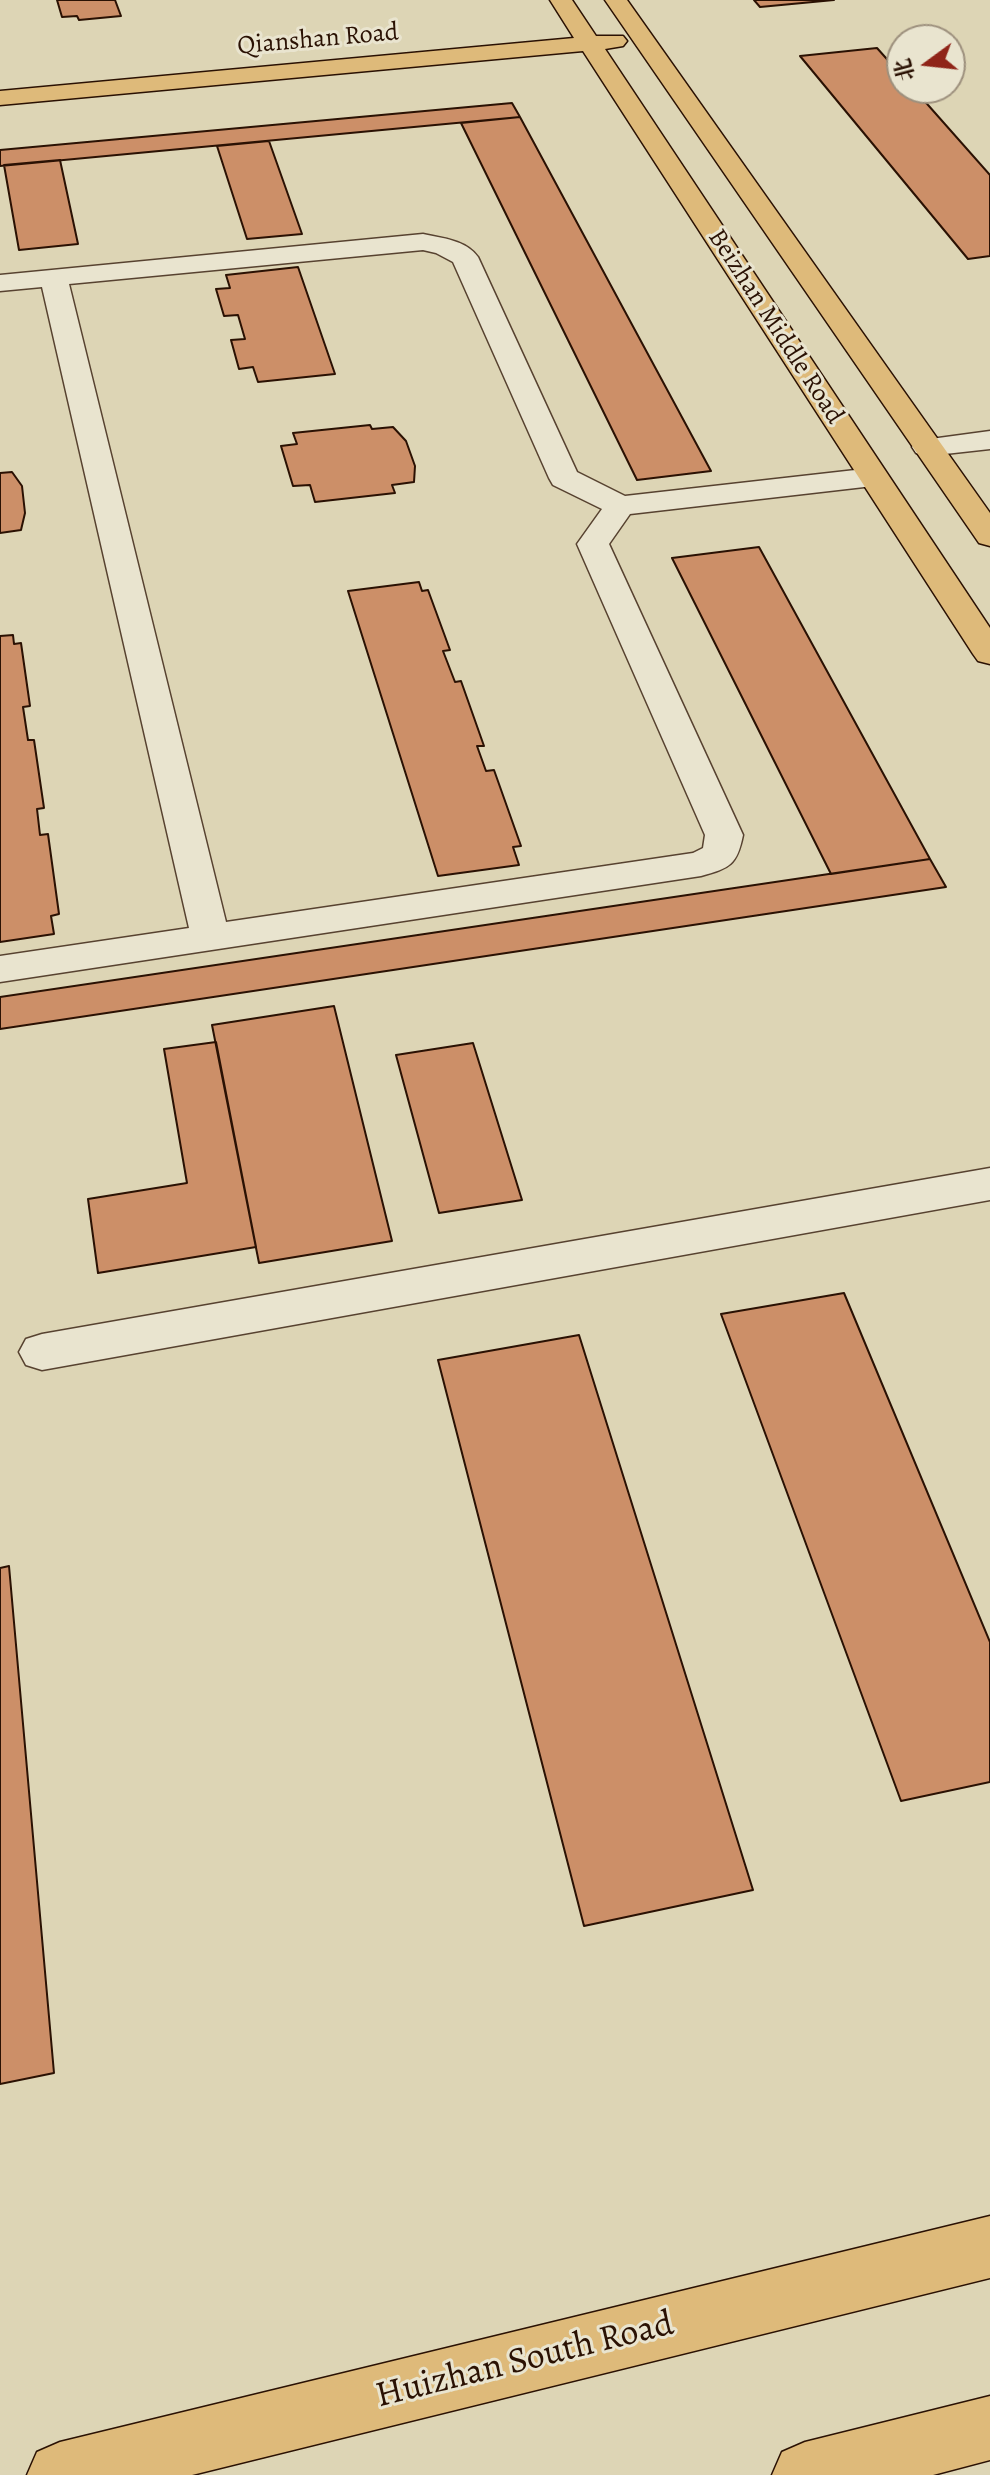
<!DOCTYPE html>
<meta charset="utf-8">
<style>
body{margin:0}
#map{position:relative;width:990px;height:2475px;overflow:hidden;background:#ddd5b5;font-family:Alegreya,"Noto Serif SC",serif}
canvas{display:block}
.north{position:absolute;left:886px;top:24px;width:80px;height:80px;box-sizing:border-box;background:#e9e4cf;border:2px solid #9d907d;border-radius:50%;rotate:255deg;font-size:22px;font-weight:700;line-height:32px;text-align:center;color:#2a1103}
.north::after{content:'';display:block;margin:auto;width:28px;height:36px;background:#8f2418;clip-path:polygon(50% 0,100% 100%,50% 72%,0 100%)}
</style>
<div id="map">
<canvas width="990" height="2475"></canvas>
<div class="north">北</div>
</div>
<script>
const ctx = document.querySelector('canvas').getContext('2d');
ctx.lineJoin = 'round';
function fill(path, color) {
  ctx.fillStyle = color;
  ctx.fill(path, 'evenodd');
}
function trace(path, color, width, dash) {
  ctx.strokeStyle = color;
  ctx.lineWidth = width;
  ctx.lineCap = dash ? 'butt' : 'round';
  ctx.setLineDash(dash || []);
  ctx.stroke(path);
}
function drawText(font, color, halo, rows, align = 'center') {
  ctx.font = font + ' Alegreya,serif';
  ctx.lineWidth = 6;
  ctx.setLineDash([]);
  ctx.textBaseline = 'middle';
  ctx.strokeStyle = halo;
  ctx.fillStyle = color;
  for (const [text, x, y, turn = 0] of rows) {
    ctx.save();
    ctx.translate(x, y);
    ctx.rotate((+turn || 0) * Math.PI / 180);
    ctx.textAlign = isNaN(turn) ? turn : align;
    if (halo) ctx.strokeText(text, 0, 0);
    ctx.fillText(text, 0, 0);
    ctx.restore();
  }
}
const building = new Path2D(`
 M57 0H115L121 16 79 20 77 16 62 17Z
 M754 0H834L760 7Z
 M877 48 902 76V88H913L990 175V256L968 259 800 56Z
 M512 103 520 117 0 166V150Z
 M520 117 711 471 637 480 461 123Z
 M269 141 302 234 247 239 217 146Z
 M60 160 78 244 19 250 4 165Z
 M298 267 335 374 258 382 253 367 239 369 231 340 245 339 238 315 224 316 216 289 230 288 226 275Z
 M370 425 372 429 393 427 406 441 415 466 414 482 392 485 395 493 315 502 310 485 293 486 281 446 297 444 293 433Z
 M12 472 22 486 25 513 21 530 0 533V473Z
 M759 547 930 859 831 874 672 558Z
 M419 582 422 591 428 590 450 650 443 651 455 682 461 681 484 746H477L486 771 494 770 521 846 513 847 519 865 438 876 348 591Z
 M13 635 14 644 21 643 30 706 23 707 28 740H34L44 808 37 809 40 835 48 834 59 914 51 916 54 934 0 942V636Z
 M930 859 946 887 0 1029V997Z
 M334 1006 392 1241 259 1263 212 1025Z
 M216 1042 256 1247 98 1273 88 1199 187 1183 164 1049Z
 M473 1043 522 1200 439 1213 396 1055Z
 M844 1293 990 1642V1782L901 1801 721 1314Z
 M579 1335 753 1890 584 1926 438 1360Z
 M9 1566 54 2073 0 2084V1568Z`);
fill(building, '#cc8f68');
trace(building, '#2a1103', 2);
const minor = new Path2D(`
 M423 234C442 238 466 240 478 257L577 472 625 496 873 468 884 470 888 477 884 484 873 486 630 514 609 544 743 835C737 865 730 868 701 876L0 982V956L189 928 42 287 0 291V275ZM423 250 436 253 453 262 549 478 553 485 602 509 577 544 705 835 703 848 693 853 226 922 69 284Z
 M990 431V449L927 456 916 453 912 447 916 441Z
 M990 1168V1200L42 1370 26 1365 19 1352 26 1339 42 1334Z`);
const major = new Path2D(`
 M550 0H572L596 36H623L627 41 623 46 605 49 990 628V664L978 661 973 654 583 51 0 105V91L574 38Z
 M605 0H627L990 513V546L979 543Z
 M990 2216V2278L192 2475H27L37 2452 60 2442Z
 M990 2396V2460L933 2475H772L782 2452 805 2442Z`);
trace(minor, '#574230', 3);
trace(major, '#2a1103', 3);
fill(minor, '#e9e4cf');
fill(major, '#deba7a');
drawText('26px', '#2a1103', '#e9e4cf', [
 ["Qianshan Road",318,40,-5],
 ["Beizhan Middle Road",775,327,57]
]);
drawText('36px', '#2a1103', '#e9e4cf', [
 ["Huizhan South Road",525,2361,-14]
]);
</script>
